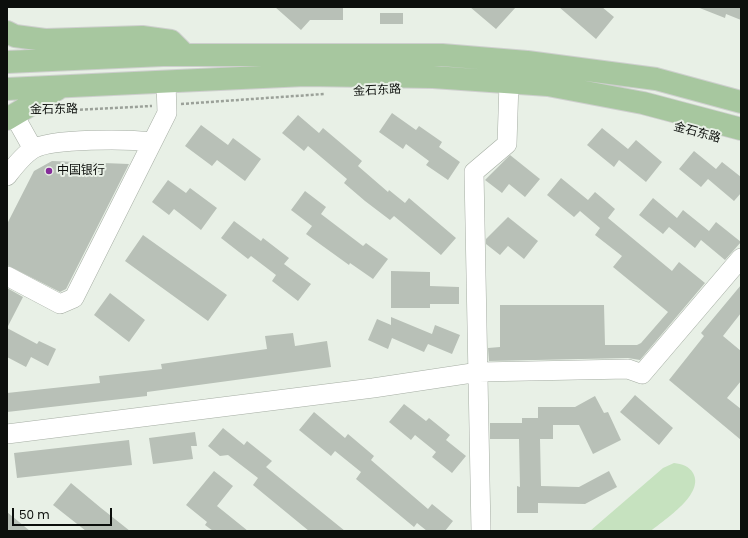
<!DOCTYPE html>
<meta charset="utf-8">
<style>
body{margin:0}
#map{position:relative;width:748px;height:538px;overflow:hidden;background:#e8f0e6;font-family:Poppins,sans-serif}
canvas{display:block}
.frame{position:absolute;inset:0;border:8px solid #0c0f0c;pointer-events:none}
.scale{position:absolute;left:12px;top:508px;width:100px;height:18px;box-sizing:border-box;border:2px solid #0c0f0c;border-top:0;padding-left:5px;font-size:12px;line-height:14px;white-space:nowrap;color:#0c0f0c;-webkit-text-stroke:3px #e8f0e6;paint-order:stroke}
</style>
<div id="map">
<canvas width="748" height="538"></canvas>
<div class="frame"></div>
<div class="scale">50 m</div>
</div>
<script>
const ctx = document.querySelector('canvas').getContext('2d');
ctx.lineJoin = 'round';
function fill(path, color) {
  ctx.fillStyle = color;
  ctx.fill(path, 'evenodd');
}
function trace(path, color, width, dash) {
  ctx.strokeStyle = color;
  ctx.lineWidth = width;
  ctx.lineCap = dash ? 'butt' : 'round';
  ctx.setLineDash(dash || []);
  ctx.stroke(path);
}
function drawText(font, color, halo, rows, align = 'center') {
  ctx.font = font + ' Poppins,"Noto Sans SC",sans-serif';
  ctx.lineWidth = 4;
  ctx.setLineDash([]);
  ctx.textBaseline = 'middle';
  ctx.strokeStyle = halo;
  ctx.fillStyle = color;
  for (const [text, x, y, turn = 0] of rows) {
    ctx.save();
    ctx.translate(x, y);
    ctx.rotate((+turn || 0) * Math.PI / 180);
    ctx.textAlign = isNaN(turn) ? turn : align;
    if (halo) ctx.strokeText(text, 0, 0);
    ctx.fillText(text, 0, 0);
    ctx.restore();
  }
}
fill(new Path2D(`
 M674 463C682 464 689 466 693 473 705 494 665 519 651 531H590L663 468Z`), '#c6e2bf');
fill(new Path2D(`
 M275 7H343V20H310L301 30Z
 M470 7H516L496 29Z
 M559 7H602L614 17 596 39Z
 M697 7H741V20L726 14 725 18Z
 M380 13H403V24H380Z
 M392 113 416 130 419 126 442 142 439 147 460 162 448 180 426 165 429 161 406 144 403 149 379 132Z
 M298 115 319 133 323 128 362 161 358 166 388 192 389 190 405 203 409 198 456 238 441 255 394 216 390 220 365 201 344 183 347 179 308 146 304 151 282 133Z
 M201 125 228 145 233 138 261 159 245 181 217 160 212 166 185 146Z
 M602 128 628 149 636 140 662 162 646 182 619 160 614 167 587 145Z
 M694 151 716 169 722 162 741 177V193L734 201 708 179 701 187 679 169Z
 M510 155 540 179 525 197 509 184 502 193 485 180Z
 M52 161 129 164 66 289 60 292 7 265V224L34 171Z
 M561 178 588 200 595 192 615 209 608 218 672 271 679 262 705 283 640 360 628 358 489 361 488 348 500 347V305H604L605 345H637L641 343 668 312 613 267 622 256 595 235 600 228 580 211 574 217 547 195Z
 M168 180 186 193 190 188 217 208 201 230 174 209 169 215 152 202Z
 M305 191 326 207 321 214 363 246 366 243 388 259 373 279 350 263 349 265 306 234 312 226 291 210Z
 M653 198 677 218 683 210 709 231 716 222 741 242 725 260 701 240 695 248 669 227 663 234 639 215Z
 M508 217 538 241 524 259 508 246 500 255 486 244V239Z
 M234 221 261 241 263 238 289 258 284 264 311 284 298 301 272 281 276 275 251 256 248 259 221 238Z
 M143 235 227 295 208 321 125 261Z
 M391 271 430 272V286L459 287V304H430V308H391Z
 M741 285V313L723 336 741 351V381L727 398 741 409V440L669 380 704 336 701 333Z
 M7 288 23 297 7 328Z
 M110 293 145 320 129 342 94 315Z
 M391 317 432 334 435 325 460 335 452 354 428 344 424 352 392 338 388 349 368 340 377 319 391 325Z
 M7 328 37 344 39 341 56 349 48 366 31 357 26 367 7 357Z
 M293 333 295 346 327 341 331 367 147 392V396L7 412V393L100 383 99 376 162 369 161 364 267 349 265 336Z
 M635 395 673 428 659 445 620 412Z
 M595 396 604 413 608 412 621 440 593 454 579 425H553V439H540L541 486 579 487 609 471 617 487 585 504 538 503V513H517V486L520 487 519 439H490V423H522V418H538V407H575Z
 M404 404 426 421 429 418 450 435 446 440 466 456 452 473 432 457 436 452 415 435 411 440 389 422Z
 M314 412 345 438 348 434 374 456 371 460 428 509 432 504 453 521 445 531H427L417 523 414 527 356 479 361 472 335 451 331 456 299 430Z
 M223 428 244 445 247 441 272 461 266 467 345 531H309L253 485 258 478 228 455 220 456 208 446Z
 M195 432 197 446H191L193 459 153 464 149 438Z
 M129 440 132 465 17 478 14 453Z
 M214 471 233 486 217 506 248 531H213L205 525 207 522 186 505Z
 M71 483 101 508 130 531H86L53 505Z
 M7 512 30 531H7Z`), '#b8c0b7');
const minor = new Path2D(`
 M14 115 33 149
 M7 176C14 167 23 155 33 149 52 138 129 139 152 142
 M7 276 60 304 74 298 167 113 166 82
 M7 434 373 388 479 372 628 369 642 374 741 258
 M481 531 474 172 507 144 509 82`);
const major = new Path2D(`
 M7 32 15 36 45 40 142 37 171 41 184 54
 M7 62 163 55H442L527 62 656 79 741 102
 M7 89 305 75 433 77 548 85 643 103 741 129
 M7 119 61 87`);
trace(minor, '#a5ada3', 20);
trace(major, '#cecfce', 24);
trace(new Path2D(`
 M181 104 324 94
 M55 111 152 106`), '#9ba199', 2.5, [3, 2]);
trace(minor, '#fff', 19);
trace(major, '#a7c79f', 22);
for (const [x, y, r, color] of [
 [49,171,4,"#862d9a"]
]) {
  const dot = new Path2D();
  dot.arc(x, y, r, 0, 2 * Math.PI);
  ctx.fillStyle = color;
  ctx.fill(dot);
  trace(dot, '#e8f0e6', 1.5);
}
drawText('12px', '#0c0f0c', '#e8f0e6', [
 ["金石东路",377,91,-3],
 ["金石东路",54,110,-1],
 ["金石东路",697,133,15]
]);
drawText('12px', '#0c0f0c', '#e8f0e6', [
 ["中国银行",57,171]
], 'left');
</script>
